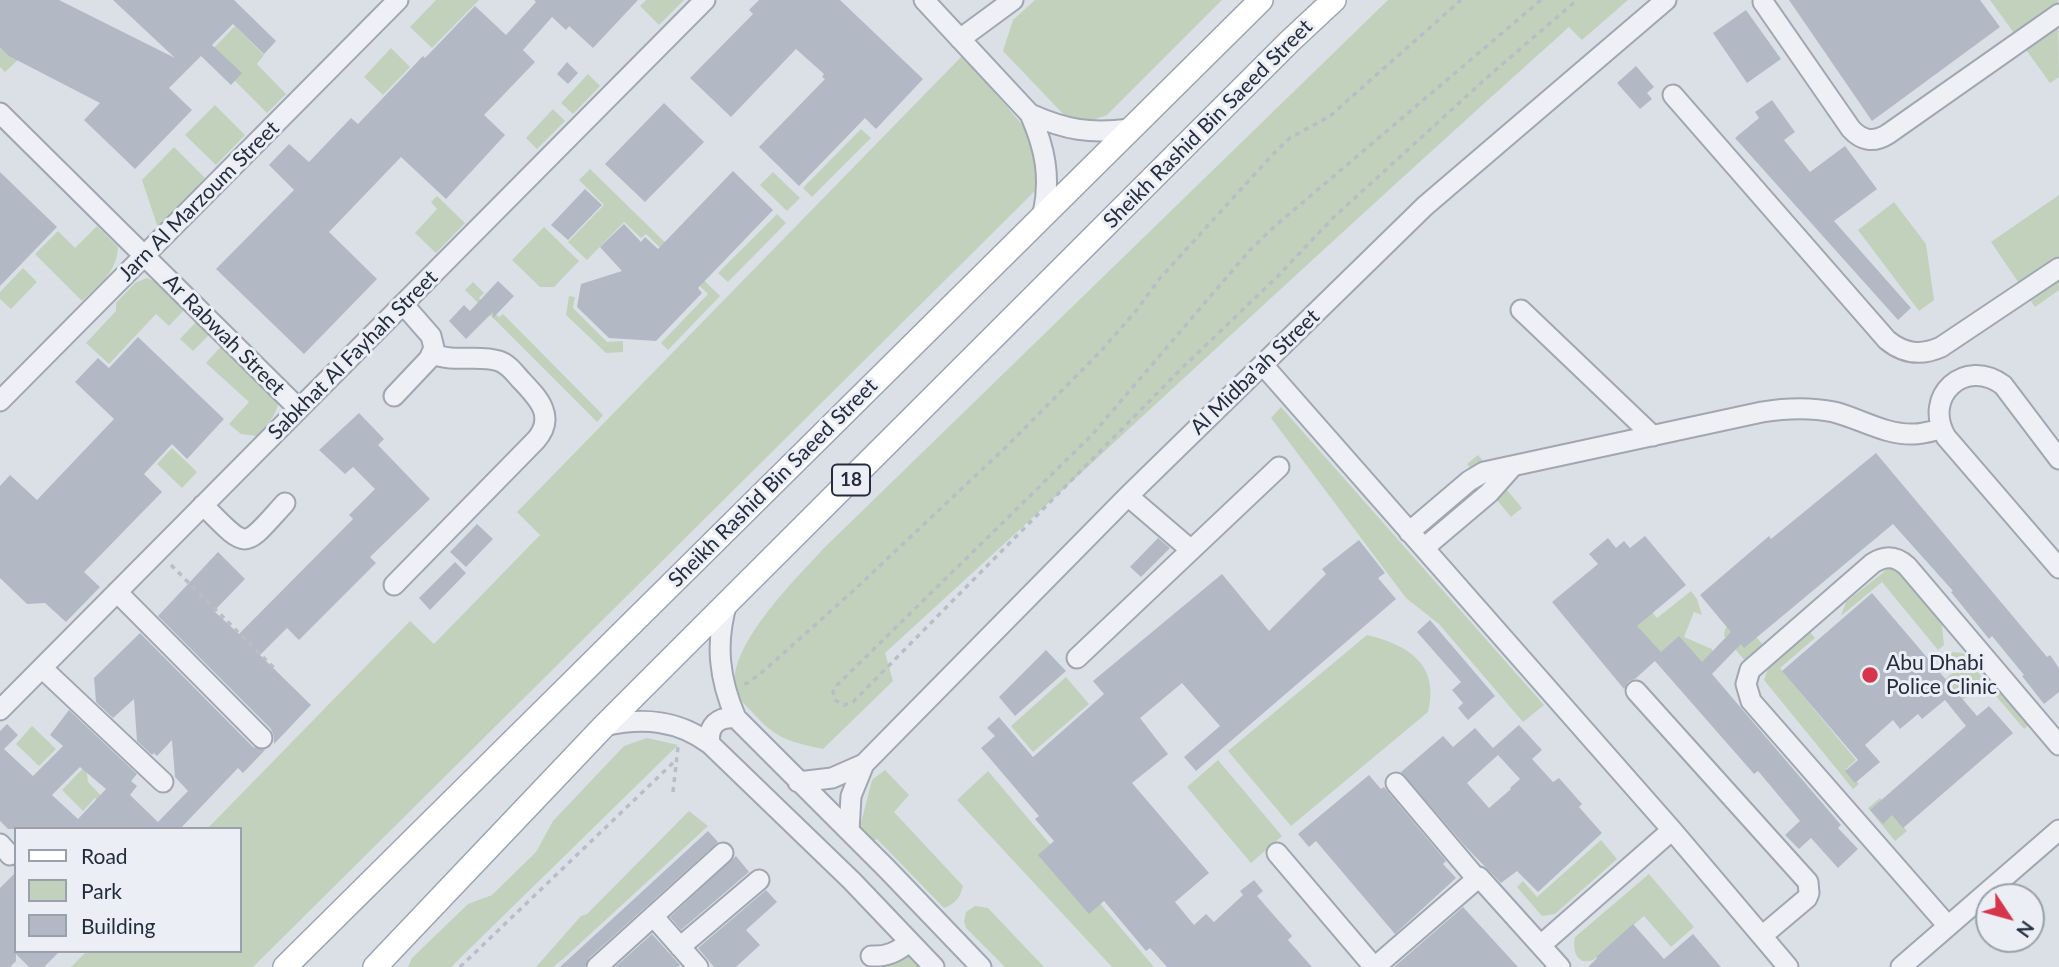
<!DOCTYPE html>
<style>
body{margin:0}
#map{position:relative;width:2059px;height:967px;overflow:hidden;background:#dbe0e7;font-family:Lato,sans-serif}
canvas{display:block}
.legend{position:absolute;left:14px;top:827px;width:228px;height:126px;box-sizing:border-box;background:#ebeff5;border:2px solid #9ba1ac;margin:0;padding:9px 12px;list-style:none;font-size:21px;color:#242d3e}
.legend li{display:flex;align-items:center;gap:14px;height:35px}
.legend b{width:35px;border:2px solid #9ba1ac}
.north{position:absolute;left:1975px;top:883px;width:70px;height:70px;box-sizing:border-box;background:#ebeff5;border:2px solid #9ba1ac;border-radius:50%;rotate:126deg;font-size:19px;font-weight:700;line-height:28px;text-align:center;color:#242d3e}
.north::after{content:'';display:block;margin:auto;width:24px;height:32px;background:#d6364c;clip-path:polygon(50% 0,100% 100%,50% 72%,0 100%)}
</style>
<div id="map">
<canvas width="2059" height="967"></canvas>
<ul class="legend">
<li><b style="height:9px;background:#fff"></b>Road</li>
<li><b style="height:19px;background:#c1d1bc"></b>Park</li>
<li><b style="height:19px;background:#b2b9c4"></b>Building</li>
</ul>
<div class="north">N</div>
</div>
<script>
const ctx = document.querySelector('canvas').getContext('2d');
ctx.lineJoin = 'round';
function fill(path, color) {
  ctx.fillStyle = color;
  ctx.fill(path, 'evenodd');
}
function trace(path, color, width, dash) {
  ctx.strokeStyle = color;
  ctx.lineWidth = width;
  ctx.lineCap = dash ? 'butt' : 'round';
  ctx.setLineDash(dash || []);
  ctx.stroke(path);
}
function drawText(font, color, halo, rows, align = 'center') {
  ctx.font = font + ' Lato,sans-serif';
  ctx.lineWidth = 6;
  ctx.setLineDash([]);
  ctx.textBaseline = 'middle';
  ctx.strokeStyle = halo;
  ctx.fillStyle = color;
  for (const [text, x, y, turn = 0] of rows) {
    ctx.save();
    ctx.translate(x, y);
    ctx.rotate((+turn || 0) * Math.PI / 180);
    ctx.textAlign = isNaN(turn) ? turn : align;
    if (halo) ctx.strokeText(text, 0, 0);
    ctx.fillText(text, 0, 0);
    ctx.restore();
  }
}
fill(new Path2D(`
 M436 0H479L432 48 410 27Z
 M646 0H684L659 25 640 6Z
 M1035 0H1222L1107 115 1090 121 1066 117 1003 51 1013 20Z
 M1388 0H1628L1582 40 1569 27C1339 233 1113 445 885 653L893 681 823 749C790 742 776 739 753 713 748 707 738 699 736 692 723 649 798 577 824 548Z
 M1990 0H2058L2059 77 2050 83Z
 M235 26 264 55 257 64 286 94 267 113 208 54Z
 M0 42 18 60 5 72 0 67Z
 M391 48 410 67 383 95 364 77Z
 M963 55 1025 128 1045 181 253 967H71L87 951H240V829H207L410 621 434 644 540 535 517 512Z
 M588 74 600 86 573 114 561 103Z
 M215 105 245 135 216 165 185 135Z
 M553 109 565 121 537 149 526 138Z
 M861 129 871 138 812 197 803 188Z
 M174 147 205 178 158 228 142 180Z
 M590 169 720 296 668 350 661 343 708 294 646 234 641 238 624 222 587 260 568 242 604 205 579 180Z
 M773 172 800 198 787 211 760 185Z
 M2059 195V290L2035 307 1991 242Z
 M437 196 465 223 436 253 415 233 437 209 431 202Z
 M1894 202 1926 244 1934 300 1919 311 1858 230Z
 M777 214 786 223 728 282 718 273Z
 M97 226 118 247C117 272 99 285 82 301L35 254 58 231 75 248Z
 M544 227 579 261 554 287H540L512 260Z
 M23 268 37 282 11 309 0 299V292Z
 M147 278 160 284 186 308 169 326 156 314 109 364 86 343 116 311V303L135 283Z
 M473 282 484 293 479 298 499 317 503 314 603 415 597 422 465 290Z
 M569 296 575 297 573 308 607 342 623 341V352L606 353 566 315Z
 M197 321 211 333 193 351 180 339Z
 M224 343 279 393C279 413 270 422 257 436L241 434 229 424 249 402 206 363Z
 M1281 407 1544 705 1523 722 1439 624 1406 598 1271 418Z
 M172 448 197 472 182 488 157 464Z
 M1478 455 1522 508 1511 517 1467 464Z
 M1890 567 1903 570 1941 617 1944 645 1938 650 1882 582 1841 616 1846 602Z
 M1691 591 1697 599 1702 615 1694 612 1684 637 1712 649 1716 662 1698 677 1708 713 1631 620 1644 603 1657 618Z
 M1739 617 1764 646 1746 662 1724 636 1725 629Z
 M1810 632 1815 638 1780 668 1856 760 1846 769 1859 784 1853 789 1764 680 1769 666Z
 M1367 635C1409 645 1440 665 1428 712L1291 826 1228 751Z
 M1953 652 1963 653 1986 682 1957 704 1940 683 1955 671 1946 659Z
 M1066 677 1089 704 1033 752 1011 726Z
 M2008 686 2036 719 2024 729 1996 696Z
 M32 726 56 749 39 766 16 744Z
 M647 738 678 745 451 967H408L412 958 468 904 492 895 536 852 553 821 624 746Z
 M1218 760 1282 836 1251 863 1187 787Z
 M86 765 88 782 111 806 107 810 95 798 83 811 62 790Z
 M885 770 909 795 894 812 963 886C960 898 955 904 944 908L877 839 873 841 860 827 872 780Z
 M988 771 1154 967H1112L957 800Z
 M1880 798 1907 831 1895 841 1868 808Z
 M689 811 708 826 563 959 553 967H536L581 916 587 914Z
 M1601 840 1617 859 1555 914 1542 916 1517 887 1523 881 1537 897Z
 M1649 874 1694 927 1671 947 1644 916 1593 960C1577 966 1572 950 1575 937Z
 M975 906 988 908 1044 967H1005L966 928 964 921 966 912Z
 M874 956 918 957 928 967H873Z`), '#c1d1bc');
fill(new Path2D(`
 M0 0H59L175 58 113 0H234L276 41 264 54 233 24 212 45 242 73 231 85 201 56 169 88 192 110 135 169 84 120 100 103 9 56 0 47Z
 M534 0H638L593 48 569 26 566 30 552 17 523 50 535 62 484 115 505 135 446 199 401 157 329 232 377 279 304 354 216 269 294 190 269 165 289 144 309 162 351 118 358 124 423 56 425 58 475 6 506 35 536 2Z
 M759 0H840L923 79 876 129 865 118 799 186 759 147 825 79 822 77 824 74 796 49 731 117 690 78 753 14 749 10Z
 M1789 0H1980L2000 27 1872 121Z
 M1746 10 1781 59 1747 83 1713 33Z
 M567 62 578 73 568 84 557 74Z
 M1636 66 1654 87 1647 93 1652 99 1640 109 1617 83Z
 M1772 100 1795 132 1784 140 1810 172 1845 146 1877 189 1834 221 1911 308 1898 320 1735 138 1759 118 1755 112Z
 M664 103 704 142 645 202 605 164Z
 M733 171 773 210 698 288 702 293 656 341 609 338 577 307 581 284 622 271 600 247 624 224 641 242 645 237 658 249Z
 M0 172 57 227 0 286Z
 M585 189 602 205 568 240 551 225Z
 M498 281 514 296 493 318V312L466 339 449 321 464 305 470 311Z
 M138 337 224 419 187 459 172 444 144 474 162 492 84 572 100 587 66 622 45 603 27 604 0 578V486L10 475 37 500 114 419 75 382 98 358 109 368Z
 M359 413 384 439 378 445 430 499 370 557 376 563 299 640 287 628 260 655 311 705 274 744V736L271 729 158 616 218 552 245 579 214 611 239 634 353 519 349 515 375 489 353 467 345 474 319 450Z
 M1876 453 2047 657 2050 655 2059 668V692L2044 704 2022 676 2024 675 1992 636 1989 639 1951 592 1953 591 1893 524 1744 648 1741 644 1712 674 1841 825 1838 828 1858 849 1838 868 1811 838 1799 849 1785 835 1800 821 1758 771 1754 774 1655 661 1635 679 1628 682 1624 689 1552 602 1598 564 1589 554 1608 538 1616 548 1624 541 1630 548 1645 536 1686 585 1637 626 1661 652 1679 636 1702 662 1731 632 1700 595 1769 536 1771 539Z
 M477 524 493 539 466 567 450 552Z
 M1158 538 1170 548 1141 577 1130 567Z
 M1359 540 1385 573 1378 578 1396 599 1196 771 1184 757 1220 726 1182 683 1140 718 1168 754 1132 783 1209 873 1175 902 1194 925 1206 914 1214 922 1243 895 1240 891 1254 880 1263 891 1257 896 1292 936 1288 940 1312 967H1167L1150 948 1146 951 1104 901 1089 914 1038 855 1054 841 1035 819 1039 816 981 748 995 736 987 728 999 717 1033 757 1104 694 1093 681 1222 574 1269 631 1326 574 1322 569Z
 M455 562 466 573 430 610 419 598Z
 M1872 593 1977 716 1989 706 2013 733 1903 828 1892 815 1883 824 1870 810 1966 726 1945 700 1922 719 1918 714 1900 729 1893 720 1865 745 1880 762 1855 783 1845 771 1858 760 1782 671Z
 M1430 620 1495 696 1468 720 1458 708 1463 703 1452 690 1461 682 1417 632Z
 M140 633 253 747 265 750 243 773 238 768 180 829H8L0 821V731L7 724 18 735 4 749 33 776 63 746 50 735 69 710 137 774 131 781 137 786 130 795 158 822 188 791 175 777 172 740 157 756 154 753 152 755 137 741 134 699 113 718 96 702 94 678ZM80 767 106 789 78 819 52 795Z
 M1046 650 1066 671 1015 716 999 697Z
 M1519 725 1542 750 1532 759 1553 782 1559 778 1582 804 1579 807 1602 833 1538 892 1517 871 1501 883 1465 846 1401 772 1443 736 1453 747 1475 728 1493 748ZM1498 755 1520 779 1510 788 1511 789 1489 808 1467 783Z
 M1369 775 1381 789 1384 787 1446 861 1443 864 1456 878 1395 934 1316 841 1309 847 1298 834Z
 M708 831 718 842 589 958 585 967H560Z
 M736 856 749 872 681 930 670 917Z
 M16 872V951H60L44 967H29L16 954V961L10 967H0V888Z
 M766 890 777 902 746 930 760 945 736 967H714L698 948Z
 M1463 907 1518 967H1394Z
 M1633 924 1664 959 1693 934 1721 967H1588L1597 958 1596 957Z
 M652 934 680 965 678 967H615Z`), '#b2b9c4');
const minor = new Path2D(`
 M924 0 1030 114C1045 148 1051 177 1043 214
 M1763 2 1851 129C1862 141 1874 143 1888 134L2059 14
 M960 39 1013 0
 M1673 95 1887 340C1904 354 1921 356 1941 347L2059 268
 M0 113 299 409
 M1030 114C1066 130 1090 134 1130 129
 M1521 310 1653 436
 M1263 365 1672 830 1788 967
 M394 396 429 359 434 348 431 336 403 304
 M0 401 398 0
 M2059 459 2003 385C1965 357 1922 396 1946 437L2059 568
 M1128 496 1191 550
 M203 505C249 551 242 550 285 503
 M1409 532 1469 481 1484 472 1762 412C1786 408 1810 407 1834 412 1861 419 1885 435 1914 434 1923 434 1932 431 1941 429
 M1424 548 1489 493 1513 466
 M394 585 536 440C557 416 537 397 520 379 514 372 508 364 499 361 478 354 454 363 433 354
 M117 592 262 738
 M727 603C715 643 719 679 736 718L887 869 981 967
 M1077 658 1279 467
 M42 668 163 782
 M1636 691 1808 882 1809 893 1807 898 1762 936
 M0 710 705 0
 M604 726C643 717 678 720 710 744L852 881 934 967
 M710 744C707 726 718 716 736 718
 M798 782 832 778 864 764 1128 496 1425 206 1666 0
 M1396 783 1477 879
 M849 831 851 796 864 764
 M0 844 10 855
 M1277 853 1374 967
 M653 916 698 967
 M1948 926 1751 701 1746 684 1750 670 1873 563C1886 555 1896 556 1907 566L2059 745
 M1541 945 1672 830
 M680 947 759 880
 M871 956C887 957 897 952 909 942
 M597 967 723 853
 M1375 967 1479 877 1560 967
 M1901 967 2059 830`);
const major = new Path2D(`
 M285 967 1261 0
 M375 967 604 726 1290 41 1334 0`);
trace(minor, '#a0a7b1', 23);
trace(major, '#9aa4b3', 26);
trace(new Path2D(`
 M1541 0 1275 226 1250 250 1091 436 837 685 833 692 835 700 844 705 853 702 1183 367 1278 276 1334 217 1492 73 1577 0
 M171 565 276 670
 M744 684 748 683 767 668 853 591 1005 448 1101 351 1135 312 1161 277 1275 152 1290 138 1330 116 1461 0
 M673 792 678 747
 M460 967 677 759`), '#b9bdc5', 3.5, [5, 5]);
trace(minor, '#eef0f5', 19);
trace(major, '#fff', 23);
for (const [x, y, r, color] of [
 [1870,675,9,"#d6364c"]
]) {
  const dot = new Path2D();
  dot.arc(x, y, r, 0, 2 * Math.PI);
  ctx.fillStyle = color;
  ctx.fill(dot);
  trace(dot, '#ebeff5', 2.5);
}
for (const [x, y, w] of [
 [851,480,38]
]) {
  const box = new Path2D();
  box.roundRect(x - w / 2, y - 15.5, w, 31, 5);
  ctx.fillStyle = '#ebeff5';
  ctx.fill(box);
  trace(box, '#242d3e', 2);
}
drawText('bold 19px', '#242d3e', null, [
 ["18",851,480]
]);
drawText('21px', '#242d3e', '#ebeff5', [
 ["Sheikh Rashid Bin Saeed Street",1208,124,-45],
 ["Jarn Al Marzoum Street",199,201,-45],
 ["Ar Rabwah Street",224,335,45],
 ["Sabkhat Al Fayhah Street",353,355,-45],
 ["Al Midba'ah Street",1255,372,-44],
 ["Sheikh Rashid Bin Saeed Street",773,483,-45]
]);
drawText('21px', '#242d3e', '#ebeff5', [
 ["Abu Dhabi",1886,663],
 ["Police Clinic",1886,687]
], 'left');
</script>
